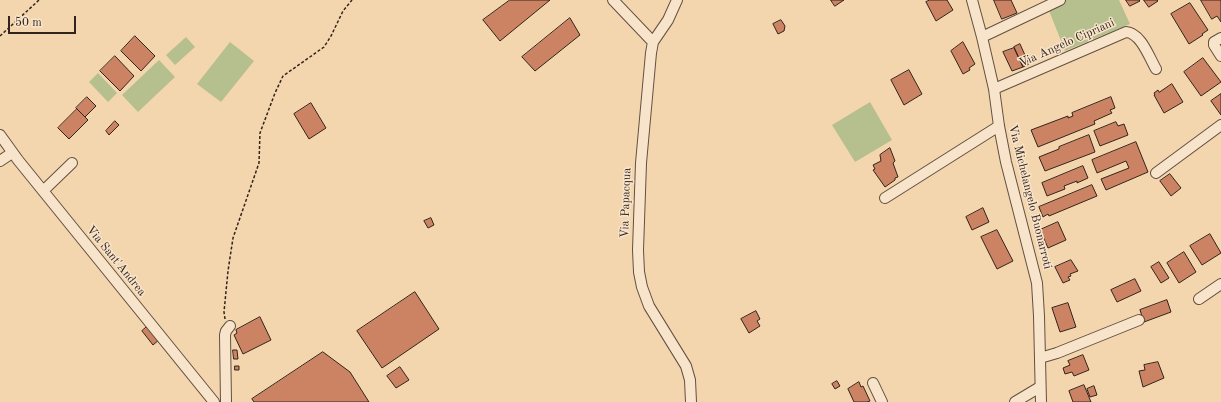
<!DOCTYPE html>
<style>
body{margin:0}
#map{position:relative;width:1221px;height:402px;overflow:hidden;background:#f4d6ae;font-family:"Old Standard TT",serif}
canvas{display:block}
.scale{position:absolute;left:8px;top:16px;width:68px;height:18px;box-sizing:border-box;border:2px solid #32241c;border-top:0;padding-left:5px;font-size:12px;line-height:14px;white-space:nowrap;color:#32241c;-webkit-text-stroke:3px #f8e4ca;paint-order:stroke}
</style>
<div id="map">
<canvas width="1221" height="402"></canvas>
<div class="scale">50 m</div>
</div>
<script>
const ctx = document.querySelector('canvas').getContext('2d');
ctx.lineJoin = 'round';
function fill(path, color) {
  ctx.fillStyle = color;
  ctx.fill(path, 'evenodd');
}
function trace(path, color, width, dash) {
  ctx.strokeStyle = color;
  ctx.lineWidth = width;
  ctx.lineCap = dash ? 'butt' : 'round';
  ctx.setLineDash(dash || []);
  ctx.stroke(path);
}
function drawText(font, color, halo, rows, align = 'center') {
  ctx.font = font + ' "Old Standard TT",serif';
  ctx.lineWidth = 3;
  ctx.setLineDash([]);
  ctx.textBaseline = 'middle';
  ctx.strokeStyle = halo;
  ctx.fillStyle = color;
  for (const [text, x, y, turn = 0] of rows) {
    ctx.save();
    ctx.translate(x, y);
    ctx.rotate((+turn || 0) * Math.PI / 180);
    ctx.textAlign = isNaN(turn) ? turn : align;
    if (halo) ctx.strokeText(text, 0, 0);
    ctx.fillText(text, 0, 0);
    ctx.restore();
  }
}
fill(new Path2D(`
 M1064 0H1119L1130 24 1065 51 1048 8Z
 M186 37 195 47 175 65 166 55Z
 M230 42 254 61 221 102 197 84Z
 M159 60 175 77 138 112 122 95Z
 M98 73 117 93 108 102 89 82Z
 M870 102 892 140 855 162 832 125Z`), '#b6bf8e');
const building = new Path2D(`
 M510 0H550L500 41 483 20Z
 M831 0H844L835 6Z
 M930 0H947L953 10 936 21 926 2Z
 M994 0H1011L1017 13 1002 19Z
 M1126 0H1139L1140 1 1130 6Z
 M1144 0H1157L1158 1 1149 7Z
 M1201 0H1221V22L1217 16 1212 19Z
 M1190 3 1208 30 1202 34 1203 35 1189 44 1171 14Z
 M570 18 580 35 535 71 522 57Z
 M781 20 785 26 784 31 778 34 773 24Z
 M135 36 155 56 141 71 121 51Z
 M963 42 975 64 969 68 970 70 963 74 951 51Z
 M1020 44 1029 64 1023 67 1014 47Z
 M1014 48 1023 67 1012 71 1003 52Z
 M115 56 134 76 120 91 100 71Z
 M1203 58 1221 82 1201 96 1184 72Z
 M909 70 922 94 904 105 891 80Z
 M1172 84 1183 102 1164 113 1154 95H1155L1154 93 1158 90 1159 92Z
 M1221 94V115L1211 101Z
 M87 97 96 106 85 117 76 108Z
 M1111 97 1115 108 1110 110 1112 113 1094 121 1095 124 1038 147 1031 130 1068 116V118L1073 116 1072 113Z
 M311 103 326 128 309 139 294 114Z
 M77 109 88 120 69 139 58 128Z
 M115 121 119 125 109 135 106 131Z
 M1116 122 1118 126 1124 124 1128 135 1100 146 1094 131Z
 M1089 135 1095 152 1045 171 1039 157 1059 149V147Z
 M1136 142 1148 172 1106 190 1101 179 1129 168 1126 161 1097 173 1092 160Z
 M890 148 895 161 893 163 898 177 895 178V180L885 187 873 170 875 169 873 165 881 161 880 155Z
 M1083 166 1088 178 1077 183V181L1064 186 1065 189 1047 196 1042 183Z
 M1170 174 1181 188 1171 196 1160 181Z
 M1092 185 1097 196 1049 216 1048 214 1043 217 1039 207Z
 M983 208 989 222 972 230 966 217Z
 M431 218 434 225 428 228 424 221Z
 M1058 222 1066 240 1048 248 1040 230Z
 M997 230 1013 261 997 269 981 237Z
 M1210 234 1221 253 1202 265 1190 246Z
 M1184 252 1196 272 1179 283 1167 263Z
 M1071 260 1078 271 1070 274 1071 276 1068 277 1070 280 1063 283 1055 267Z
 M1159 262 1169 278 1161 283 1151 267Z
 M1135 279 1141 291 1117 302 1111 290Z
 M415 292 439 329 382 368 357 331Z
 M1167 300 1171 312 1144 322 1140 310Z
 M1068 303 1076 327 1060 332 1052 308Z
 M756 311 760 319 757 321 760 326 749 333 741 319Z
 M260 317 271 340 243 354 234 335 237 333 236 330Z
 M149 325 160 339 153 345 142 331Z
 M233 350H237L238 359H234Z
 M323 352 350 372 369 402H254L252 399Z
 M1083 355 1089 370 1074 376 1072 372 1065 374 1063 368 1070 365 1068 361Z
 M1158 362 1164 378 1143 387 1139 371 1145 370 1144 365Z
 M235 366H239V370H235Z
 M400 367 409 380 396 388 387 376Z
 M837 381 840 386 835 389 832 384Z
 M859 382 861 387 863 386 870 401 867 402H854L848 389Z
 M1084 385 1091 402H1073L1069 391Z
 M1094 386 1097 395 1090 397 1087 389Z`);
fill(building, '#cc8364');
trace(building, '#32241c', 1);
const minor = new Path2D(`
 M613 0 653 42
 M677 0 668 20 653 42 651 53 641 163 638 250 639 272 642 287 649 306 686 366 690 380 691 402
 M972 0 982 37 994 89 999 126 1006 162 1037 283 1039 316 1041 402
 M982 37 1060 0
 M1221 38 1214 42V45L1221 56
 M994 89 1126 32C1141 33 1149 57 1156 69
 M0 135 18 160 214 402
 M0 161 12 153
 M1156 173 1221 125
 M43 191 72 163
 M885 198 999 126
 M1199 299 1221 284
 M1040 358 1057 353 1139 320
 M873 383 882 402
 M226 402 225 335 226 331 230 326
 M1015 402 1040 387`);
trace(minor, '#625040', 12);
trace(new Path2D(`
 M0 36 39 0
 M225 319 224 312 228 271 233 238 259 163 260 133 275 93 283 76 324 47 331 36 343 11 352 0`), '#32241c', 1.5, [3, 2]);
trace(minor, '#f8e4ca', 10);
drawText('12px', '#32241c', '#f8e4ca', [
 ["Via Angelo Cipriani",1067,43,-24],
 ["Via Michelangelo Buonarroti",1030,197,76],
 ["Via Papacqua",626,203,-88],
 ["Via Sant'Andrea",116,261,51]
]);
</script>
